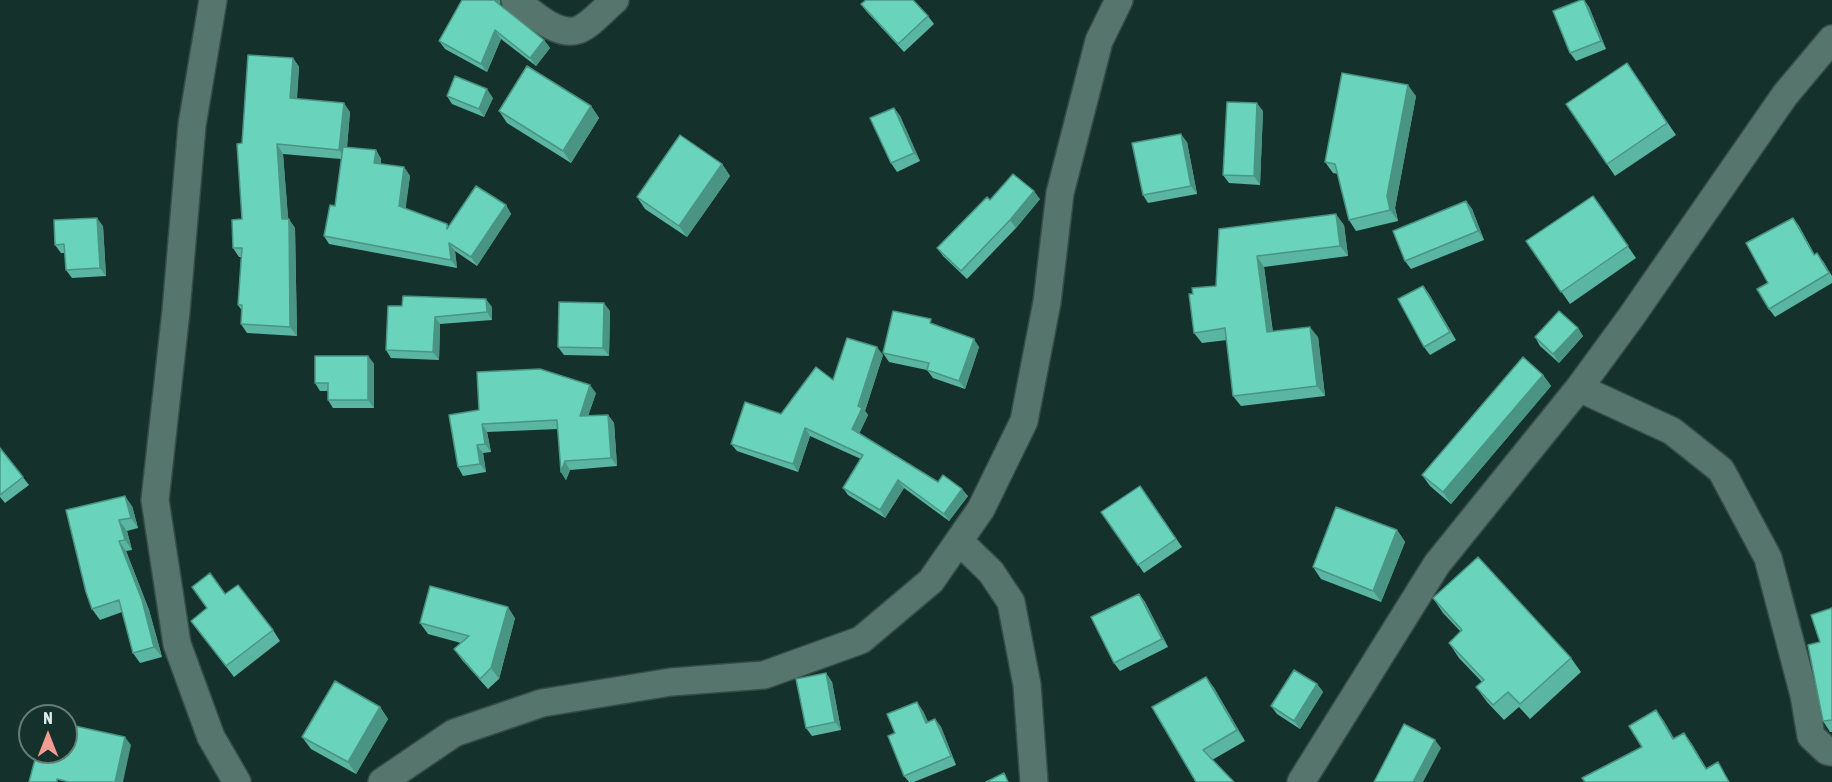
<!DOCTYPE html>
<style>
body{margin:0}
#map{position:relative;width:1832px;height:782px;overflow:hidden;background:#14322b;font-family:"Asap Condensed",sans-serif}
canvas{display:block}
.north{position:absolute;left:18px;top:704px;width:60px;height:60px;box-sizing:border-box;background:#14322b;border:2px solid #647d77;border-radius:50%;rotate:0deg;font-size:16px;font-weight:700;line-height:24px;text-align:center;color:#dcede9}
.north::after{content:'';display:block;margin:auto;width:21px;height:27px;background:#f59c92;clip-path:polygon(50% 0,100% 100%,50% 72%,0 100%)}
</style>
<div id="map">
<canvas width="1832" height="782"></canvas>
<div class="north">N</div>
</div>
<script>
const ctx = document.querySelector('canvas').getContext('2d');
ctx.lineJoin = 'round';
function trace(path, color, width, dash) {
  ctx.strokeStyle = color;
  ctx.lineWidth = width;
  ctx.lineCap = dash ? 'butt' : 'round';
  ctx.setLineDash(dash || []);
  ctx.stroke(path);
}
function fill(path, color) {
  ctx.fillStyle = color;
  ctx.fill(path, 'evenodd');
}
const street = new Path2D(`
 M213 0 192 125 176 311 155 500 177 644 211 737 237 782
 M515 0C532 12 556 37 578 30 591 25 604 9 615 0
 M1579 388 1672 431 1721 470 1768 558 1804 695 1811 736 1827 751 1832 752
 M959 541 991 572 1011 602 1027 685 1034 782
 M382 782 454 733 542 703 671 682 764 675 861 640 931 581 981 509 1024 421 1047 302 1060 193 1099 41 1119 0
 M1301 782 1437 564 1579 388 1631 317 1785 95 1832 39`);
trace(street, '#354d47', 30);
trace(street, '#56756d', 27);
fill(new Path2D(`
 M462 0H500V5L544 40 550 48 536 66 501 39 487 72 445 49 439 41Z
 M1584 0 1589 7 1606 49 1576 61 1570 53Z
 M861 4 928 16 934 24 904 52 867 12Z
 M293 58 299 67 297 99 350 112 347 147 376 150 381 159V164L404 167 410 176 405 208 447 224 449 227 506 205 511 214 477 266 455 251 457 268 329 244 324 236 335 206 341 159 283 154 288 219 295 228 297 336 247 333 241 324 242 311 238 305 241 257H239L233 248 242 219V143Z
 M1627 63 1676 135 1615 176 1566 104Z
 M447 96 493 98 484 117 452 104Z
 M1416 96 1395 208 1398 221 1356 231 1349 220 1338 174 1333 173 1325 162Z
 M591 106 599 118 571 163 507 123 499 111Z
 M894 108 900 116 920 161 897 172 891 163Z
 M1263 111 1260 185 1229 183 1223 175Z
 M1187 142 1197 194 1148 203 1143 195Z
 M722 164 730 176 687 237 645 209 637 197Z
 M1593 196 1636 258 1570 304 1526 241Z
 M1040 199 1016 228 967 279 943 256 937 248 990 200Z
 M1466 201 1472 209 1484 240 1411 269 1405 261Z
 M1793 218 1799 226 1815 255 1823 261 1832 276V283L1775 317 1769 309 1768 283Z
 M1344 225 1348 256 1264 267 1273 332 1318 337 1325 396 1241 406 1233 396 1227 340 1202 343 1194 333 1193 294 1216 286 1219 229Z
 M103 226 106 276 72 278 66 270 65 253H61L55 245Z
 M1423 286 1429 294 1456 340 1430 355 1424 347Z
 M388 306 492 307V320L440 324 439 360 391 358 386 350Z
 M610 311 609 356 564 355 558 347Z
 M936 325 979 347 965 389 933 378 927 370 889 362 883 353Z
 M1578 328 1583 336 1559 363 1540 346 1535 337Z
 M883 355 865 411 868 415 859 434 938 482 968 496 949 521 904 488 885 518 848 495 843 488 861 459 810 436 798 472 737 451 731 444 781 414 833 380Z
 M368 356 374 364V408H333L328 400V391H320L315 383Z
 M1543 375 1551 386 1451 504 1430 486 1422 475Z
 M596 393 588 416 608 415 614 423 617 466 570 470 566 480 561 472 558 429 487 432 491 452 483 453 486 472 463 476 458 467 449 415Z
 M0 448 29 485 5 503 0 497Z
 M1140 486 1182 547 1144 573 1101 512Z
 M132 506 138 528 127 531 132 550 126 551 149 610 162 657 140 663 133 653 122 612 100 620 92 609 66 510Z
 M1397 530 1405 542 1381 602 1321 579 1313 567Z
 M225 594 273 630 280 641 234 677 191 621Z
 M1139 594 1145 602 1168 647 1120 671 1114 663Z
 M1433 598 1571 658 1581 672 1530 719 1519 707 1504 720 1487 702 1476 687 1482 682 1459 658 1449 643 1461 632 1443 613Z
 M1832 608V732H1830L1823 721 1820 642Z
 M515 618 499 679 488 689 462 660 454 649 461 643 428 634 420 623Z
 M826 673 832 682 841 730 812 736 806 728Z
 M1206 677 1214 688 1245 741 1212 760 1196 782Z
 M1317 684 1323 692 1300 729 1277 714 1271 706Z
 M380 707 388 719 356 774 311 749 302 737Z
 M923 711 928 722 935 719 941 727 956 765 914 782H909L904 776 895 733Z`), '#5ab5a2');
fill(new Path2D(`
 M495 0H500L501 9 495 1Z
 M1584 0 1589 7 1606 49 1601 41Z
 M495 30 501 39 487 72 481 64Z
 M544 40 550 48 536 66 530 58Z
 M293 58 299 67 296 107 290 98Z
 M1408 85 1416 96 1395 208 1398 221 1390 210 1387 196Z
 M487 89 493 98 484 117 479 109Z
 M344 103 350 112 346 159 339 150Z
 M1257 103 1263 111 1260 185 1254 176Z
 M591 106 599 118 571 163 563 151Z
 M894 108 900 116 920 161 914 153Z
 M1181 134 1187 142 1197 194 1191 186Z
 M277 144 283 154 289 228V219L295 228 297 336 290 327Z
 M376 150 381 159 380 172 374 163Z
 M722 164 730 176 687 237 679 226Z
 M404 167 410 176 405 214 399 206Z
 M1034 191 1040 199 1016 228 1010 220Z
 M1466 201 1472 209 1484 240 1478 231Z
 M506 205 511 214 477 266 471 257Z
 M1336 214 1344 225 1348 256 1340 246Z
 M97 218 103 226 106 276 100 268Z
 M1793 218 1799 226 1819 263 1814 255Z
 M449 243 455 251 457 268 451 260Z
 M1257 256 1264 267 1274 343 1267 332Z
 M1423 286 1429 294 1456 340 1450 332Z
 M486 299 492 307V320L487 312Z
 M604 303 610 311 609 356 603 348Z
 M435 317 440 324 439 360 433 352Z
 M1310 327 1318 337 1325 396 1317 386Z
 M1578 328 1583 336 1559 363 1553 354Z
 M974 339 979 347 965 389 959 381Z
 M877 347 883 355 865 411 868 415 857 437 852 429Z
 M368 356 374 364V408L368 400Z
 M1543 375 1551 386 1451 504 1443 492Z
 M590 385 596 393 585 425 580 416Z
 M608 415 614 423 617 466 611 458Z
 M482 424 487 432 491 452 485 444Z
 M805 428 810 436 798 472 793 464Z
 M477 445 483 453 486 472 480 464Z
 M565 461 570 470 566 480 561 472Z
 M898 480 904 488 885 518 880 510Z
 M962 489 968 496 949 521 944 514Z
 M125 496 132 506 138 528 131 518Z
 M119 520 127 531 132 550 125 540Z
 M1397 530 1405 542 1381 602 1373 591Z
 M119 541 126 551 149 610 162 657 154 647Z
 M1139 594 1145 602 1168 647 1162 639Z
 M508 607 515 618 499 679 491 668Z
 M826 673 832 682 841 730 835 722Z
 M1206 677 1214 688 1245 741 1237 730Z
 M1317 684 1323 692 1300 729 1294 721Z
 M917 702 923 711 932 731 926 723Z
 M380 707 388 719 356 774 348 762Z
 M1656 710 1664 721 1681 750 1673 739Z
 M935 719 941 727 956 765 951 756Z
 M1684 733 1692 744 1714 781 1706 769Z
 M125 737 131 745 123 782H115Z
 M1435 740 1441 748 1423 782H1413Z`), '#4a9484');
const building = new Path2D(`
 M462 0H495V1L544 40 530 58 495 30 481 64 439 41Z
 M866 0H913L928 16 898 44 861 4Z
 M1581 0H1584L1601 41 1570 53 1553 11Z
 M248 55 293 58 290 98 344 103 339 150 277 144 282 219H289L290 327 241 324 242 305H238L242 248H233L232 220 242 219 237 144 242 143Z
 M1627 63 1667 123 1607 164 1566 104Z
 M527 66 591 106 563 151 499 111Z
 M1342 73 1408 85 1387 196 1390 210 1349 220 1335 164 1325 162Z
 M455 76 487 89 479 109 447 96Z
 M1227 102 1257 103 1254 176 1223 175Z
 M894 108 914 153 891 163 870 118Z
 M1181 134 1191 186 1143 195 1132 143Z
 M680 135 722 164 679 226 637 197Z
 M343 147 376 150 374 163 404 167 399 206 447 224V229L476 186 506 205 471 257 449 243 451 260 324 236 330 205 335 206Z
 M1013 174 1034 191 1010 220 961 271 937 248 987 197 990 200Z
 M1593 196 1628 246 1561 292 1526 241Z
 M1466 201 1478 231 1405 261 1393 231Z
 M1336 214 1340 246 1257 256 1267 332 1310 327 1317 386 1233 396 1225 328 1194 333 1189 294H1193L1192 288 1216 286 1219 229Z
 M97 218 100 268 66 270 64 244 55 245 54 220Z
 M1793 218 1814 255 1817 253 1829 273 1769 309 1757 289 1768 283 1746 243Z
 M1423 286 1450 332 1424 347 1398 299Z
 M403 296 486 299 487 312 435 317 433 352 386 350 388 306H402Z
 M559 302 604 303 603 348 558 347Z
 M893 311 931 319 930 323 974 339 959 381 927 370 929 363 883 353Z
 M1559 311 1578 328 1553 354 1535 337Z
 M847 338 877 347 858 406 862 408 852 429 938 482 943 475 962 489 944 514 898 480 880 510 843 488 863 455 805 428 793 464 731 444 745 402 781 414 816 367 833 380Z
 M315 356H368V400H328V383H315Z
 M1523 357 1543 375 1443 492 1422 475Z
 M540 369 590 385 580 416 608 415 611 458 565 461 561 472 557 420 482 424 485 444 477 445 480 464 458 467 449 415 479 410 477 372Z
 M0 448 23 477 0 495Z
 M1140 486 1176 539 1138 565 1101 512Z
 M125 496 131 518 119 520 125 540 119 541 142 600 154 647 133 653 119 600 92 609 86 592 66 510Z
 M1336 507 1397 530 1373 591 1313 567Z
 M1478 557 1571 658 1520 704 1508 692 1493 705 1476 687 1484 680 1449 643 1462 630 1433 598Z
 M210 573 225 594 238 585 273 630 226 666 191 621 207 608 192 587Z
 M430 586 508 607 491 668 480 679 454 649 469 636 420 623Z
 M1139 594 1162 639 1114 663 1091 617Z
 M1832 608V720L1823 721 1808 645 1820 642 1811 615Z
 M1294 670 1317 684 1294 721 1271 706Z
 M826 673 835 722 806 728 796 679Z
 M1206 677 1237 730 1203 750 1234 782H1196L1152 707Z
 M335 681 380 707 348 762 302 737Z
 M917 702 926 723 935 719 951 756 904 776 888 736 895 733 887 714Z
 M1656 710 1673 739 1684 733 1706 769 1718 762 1729 782H1585L1582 778 1642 747 1629 726Z
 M66 724 125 737 115 782H69L57 779V782H29L37 752H66Z
 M1404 724 1435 740 1413 782H1374Z
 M1004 773 1008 782H986Z`);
fill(building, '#69d3bc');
trace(building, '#4a9484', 1.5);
</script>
